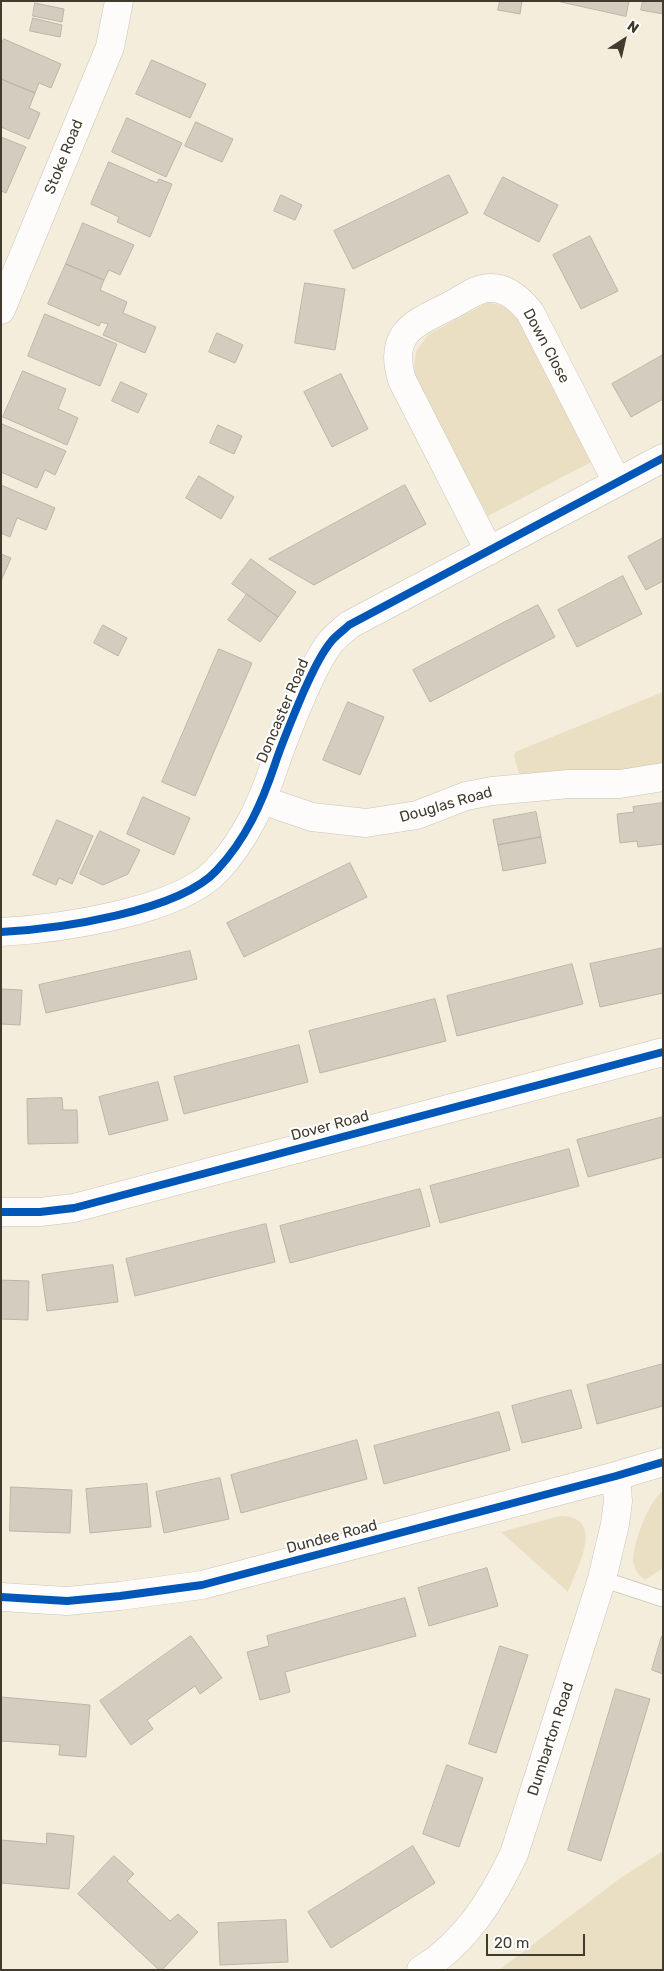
<!DOCTYPE html>
<style>
body{margin:0}
#map{position:relative;width:664px;height:1971px;overflow:hidden;background:#f4eddc;font-family:Rubik,sans-serif}
canvas{display:block}
.frame{position:absolute;inset:0;border:2px solid #403b2e;pointer-events:none}
.north{position:absolute;left:599px;top:15px;width:50px;height:50px;-webkit-text-stroke:4px #fff;paint-order:stroke;rotate:35deg;font-size:14px;font-weight:700;line-height:20px;text-align:center;color:#403b2e}
.north::after{content:'';display:block;margin:auto;width:18px;height:22px;background:#403b2e;clip-path:polygon(50% 0,100% 100%,50% 72%,0 100%)}
.scale{position:absolute;left:486px;top:1934px;width:99px;height:22px;box-sizing:border-box;border:2px solid #403b2e;border-top:0;padding-left:6px;font-size:15px;line-height:18px;white-space:nowrap;color:#403b2e;-webkit-text-stroke:4px #fff;paint-order:stroke}
</style>
<div id="map">
<canvas width="664" height="1971"></canvas>
<div class="frame"></div>
<div class="north">N</div>
<div class="scale">20 m</div>
</div>
<script>
const ctx = document.querySelector('canvas').getContext('2d');
ctx.lineJoin = 'round';
function fill(path, color) {
  ctx.fillStyle = color;
  ctx.fill(path, 'evenodd');
}
function trace(path, color, width, dash) {
  ctx.strokeStyle = color;
  ctx.lineWidth = width;
  ctx.lineCap = dash ? 'butt' : 'round';
  ctx.setLineDash(dash || []);
  ctx.stroke(path);
}
function drawText(font, color, halo, rows, align = 'center') {
  ctx.font = font + ' Rubik,sans-serif';
  ctx.lineWidth = 4;
  ctx.setLineDash([]);
  ctx.textBaseline = 'middle';
  ctx.strokeStyle = halo;
  ctx.fillStyle = color;
  for (const [text, x, y, turn = 0] of rows) {
    ctx.save();
    ctx.translate(x, y);
    ctx.rotate((+turn || 0) * Math.PI / 180);
    ctx.textAlign = isNaN(turn) ? turn : align;
    if (halo) ctx.strokeText(text, 0, 0);
    ctx.fillText(text, 0, 0);
    ctx.restore();
  }
}
fill(new Path2D(`
 M488 302 505 307 521 322 591 462 488 516 413 377 416 351 429 334Z
 M663 692V770L520 778 514 756 515 752Z
 M663 1491V1568L645 1580C639 1575 634 1570 633 1561 632 1546 650 1498 663 1491Z
 M560 1516C607 1516 577 1568 568 1592L501 1532Z
 M663 1851V1970H499L619 1879Z`), '#ebdfc3');
const building = new Path2D(`
 M500 1H522L520 14 498 10Z
 M557 1H629L626 16Z
 M643 1H663V14L641 10Z
 M35 3 64 9 62 22 33 16Z
 M33 18 62 25 60 37 30 31Z
 M4 39 61 64 51 88 39 83 35 93 1 79V45Z
 M152 60 206 84 190 118 136 94Z
 M1 79 35 93 29 108 40 113 29 139 1 127Z
 M127 118 182 143 166 177 112 152Z
 M196 122 233 139 222 162 185 146Z
 M1 137 26 147 6 193 1 191Z
 M109 162 157 183 159 179 172 184 150 237 117 222 119 217 91 204Z
 M449 175 468 213 353 269 334 231Z
 M503 177 558 205 539 242 484 214Z
 M281 195 302 205 295 220 274 211Z
 M83 223 134 245 120 275 109 270 104 280 66 264Z
 M590 236 618 291 581 309 553 255Z
 M66 264 104 280 100 290 127 302 123 313 156 327 145 353 103 335 108 324 101 322 99 326 48 304Z
 M305 283 345 289 335 350 295 343Z
 M45 314 117 344 100 386 28 356Z
 M217 333 243 345 235 363 209 352Z
 M663 355V399L631 417 612 384Z
 M23 371 66 389 58 409 78 418 67 445 3 417Z
 M341 374 368 429 332 447 304 392Z
 M121 382 147 394 138 413 112 401Z
 M2 424 66 451 55 475 45 470 37 488 1 472Z
 M218 425 242 436 234 454 210 443Z
 M199 476 234 497 221 519 186 498Z
 M1 485 55 508 46 530 17 518 10 537 1 533Z
 M405 485 426 524 314 585 269 559Z
 M663 538V581L646 590 628 557Z
 M1 554 11 558 1 581Z
 M251 559 296 592 278 617 232 584Z
 M623 576 642 614 577 647 558 610Z
 M247 594 278 617 260 642 228 620Z
 M538 605 555 637 430 702 413 670Z
 M103 625 127 638 118 656 94 643Z
 M219 649 252 663 195 796 162 782Z
 M348 702 384 717 360 775 323 760Z
 M143 797 190 818 174 855 127 834Z
 M663 803V844L638 847 637 841 620 843 617 814 634 812 633 807Z
 M536 812 541 837 498 845 493 820Z
 M57 820 93 836 72 884 59 878 56 885 33 875Z
 M100 831 140 850 128 874 103 885 80 874Z
 M541 837 546 863 503 871 498 845Z
 M350 863 367 897 244 957 227 923Z
 M663 948V993L600 1007 590 964Z
 M190 951 197 979 46 1013 39 985Z
 M572 964 583 1004 457 1036 447 996Z
 M1 989 22 990 20 1025 1 1024Z
 M435 999 446 1041 320 1073 309 1031Z
 M299 1045 308 1082 184 1114 174 1077Z
 M158 1082 168 1120 109 1135 99 1097Z
 M62 1098 63 1110H77L78 1143 28 1144 27 1099Z
 M663 1117V1157L588 1177 577 1140Z
 M569 1149 579 1186 440 1223 430 1186Z
 M420 1189 430 1226 290 1263 280 1226Z
 M266 1224 275 1262 135 1296 126 1259Z
 M113 1265 118 1302 47 1311 42 1275Z
 M1 1280 29 1281 28 1320 1 1319Z
 M663 1364V1406L597 1424 587 1385Z
 M571 1390 582 1428 522 1443 512 1406Z
 M499 1412 510 1450 384 1484 374 1446Z
 M357 1440 367 1479 241 1513 231 1475Z
 M220 1478 229 1519 164 1533 156 1492Z
 M147 1484 151 1527 90 1533 86 1489Z
 M11 1487 72 1490 70 1533 10 1531Z
 M487 1568 498 1606 429 1626 418 1588Z
 M405 1598 416 1636 285 1672 290 1692 260 1700 247 1652 269 1646 267 1636Z
 M191 1636 222 1678 200 1694 195 1686 147 1720 153 1729 131 1745 100 1701Z
 M662 1636H663V1674L652 1670Z
 M500 1646 528 1655 496 1753 469 1744Z
 M616 1689 650 1699 601 1861 568 1850Z
 M1 1697 90 1705 86 1757 59 1755 60 1745 1 1741Z
 M447 1765 483 1778 459 1847 423 1834Z
 M47 1833 74 1836 69 1889 1 1883V1840L46 1844Z
 M413 1846 435 1883 331 1948 308 1912Z
 M114 1856 134 1874 127 1881 170 1921 178 1914 198 1932 162 1970H159L78 1894Z
 M286 1920 288 1962 220 1965 218 1923Z`);
fill(building, '#d2cdbf');
trace(building, '#bbb5a8', 1);
const service = new Path2D(`
 M602 1579 663 1599`);
const minor = new Path2D(`
 M1 310 110 47 119 1
 M489 551 402 380C387 331 416 323 453 304 464 298 478 287 492 288 507 288 521 301 530 312L617 482
 M262 800 312 817 366 823 417 815 466 796 492 791 569 784H620L663 777
 M1 932C57 929 179 912 217 870 246 839 262 803 275 764 283 740 293 717 303 693 311 676 318 658 330 643 335 636 343 631 349 625L663 458
 M1 1212H40L74 1208 663 1052
 M1 1597 67 1601 120 1596 202 1585 616 1476 663 1462
 M421 1970C465 1943 492 1900 514 1854L602 1579 615 1524 618 1501 616 1476`);
trace(service, '#cac4b7', 17);
trace(minor, '#cac4b7', 29);
trace(service, '#fdfcfa', 15);
trace(minor, '#fdfcfa', 28);
trace(new Path2D(`
 M1 932C57 929 179 912 217 870 246 839 262 803 275 764 283 740 293 717 303 693 311 676 318 658 330 643 335 636 343 631 349 625L663 458
 M1 1212H40L74 1208 663 1052
 M1 1597 67 1601 120 1596 202 1585 616 1476 663 1462`), '#0057b8', 8);
drawText('15px', '#403b2e', '#fff', [
 ["Stoke Road",64,157,-68],
 ["Down Close",546,346,62],
 ["Doncaster Road",283,711,-67],
 ["Douglas Road",446,805,-16],
 ["Dover Road",330,1126,-15],
 ["Dundee Road",332,1537,-15],
 ["Dumbarton Road",551,1739,-72]
]);
</script>
